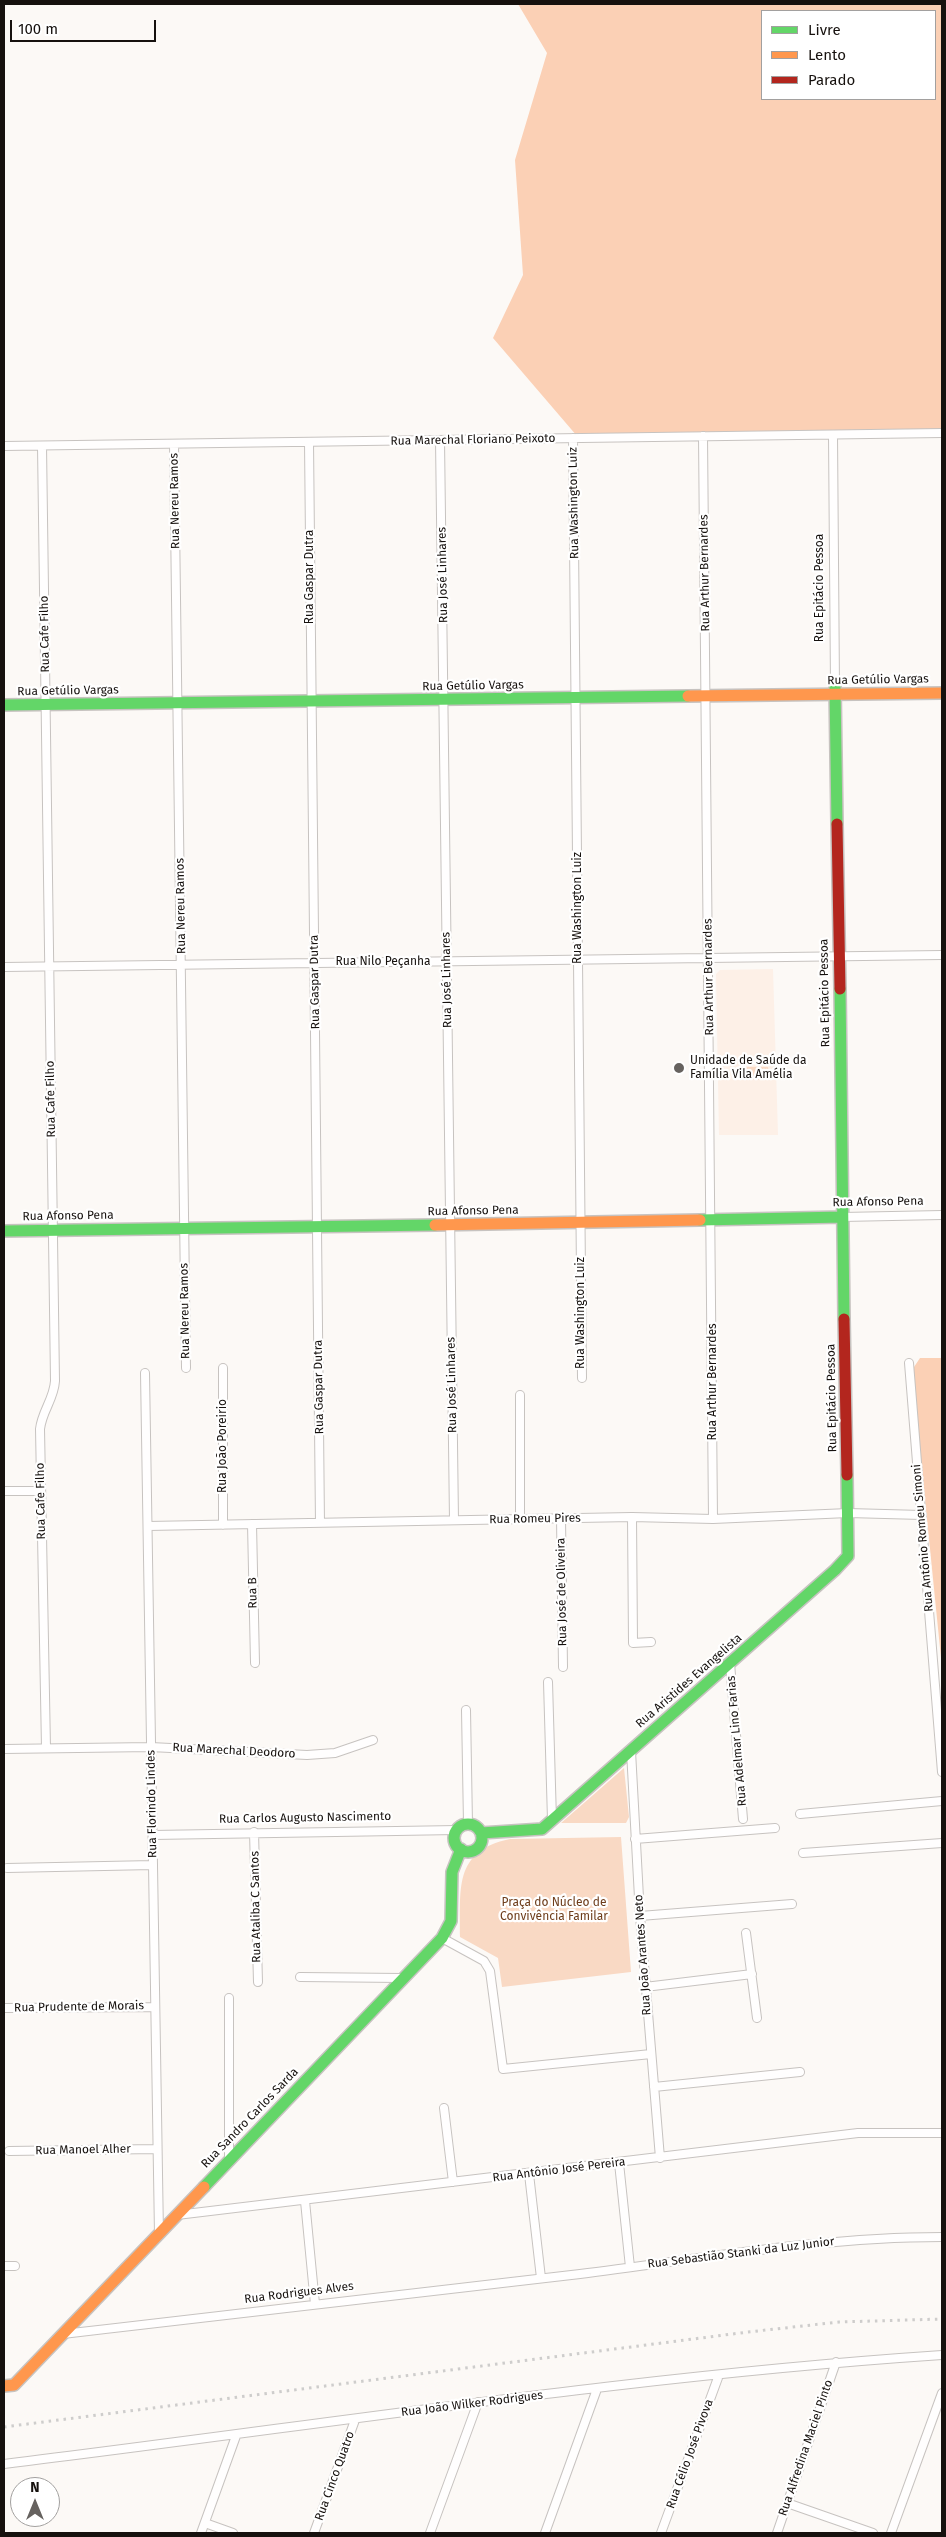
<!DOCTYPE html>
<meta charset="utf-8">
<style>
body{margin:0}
#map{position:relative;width:946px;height:2537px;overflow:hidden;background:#fcf9f6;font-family:"Fira Sans",sans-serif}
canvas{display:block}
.frame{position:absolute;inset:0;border:5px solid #16110e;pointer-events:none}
.legend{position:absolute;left:761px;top:10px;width:175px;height:90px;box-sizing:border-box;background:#fff;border:1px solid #a2a09f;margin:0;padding:6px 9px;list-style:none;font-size:15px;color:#16110e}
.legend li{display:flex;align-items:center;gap:10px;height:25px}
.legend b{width:25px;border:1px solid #a2a09f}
.north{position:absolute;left:10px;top:2477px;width:50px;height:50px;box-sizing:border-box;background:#fff;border:1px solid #a2a09f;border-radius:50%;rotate:0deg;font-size:14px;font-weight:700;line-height:20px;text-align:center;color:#16110e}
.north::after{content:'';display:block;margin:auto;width:18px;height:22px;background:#66625f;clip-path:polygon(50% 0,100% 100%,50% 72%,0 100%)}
.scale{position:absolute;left:10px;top:20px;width:146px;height:22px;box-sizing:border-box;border:2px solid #16110e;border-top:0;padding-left:6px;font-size:15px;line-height:18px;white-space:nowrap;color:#16110e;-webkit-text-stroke:4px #fff;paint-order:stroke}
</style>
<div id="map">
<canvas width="946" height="2537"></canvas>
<div class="frame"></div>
<ul class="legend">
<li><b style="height:6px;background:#63d668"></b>Livre</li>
<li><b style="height:6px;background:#ff974d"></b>Lento</li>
<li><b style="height:6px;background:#b3261e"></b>Parado</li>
</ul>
<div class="north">N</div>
<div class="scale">100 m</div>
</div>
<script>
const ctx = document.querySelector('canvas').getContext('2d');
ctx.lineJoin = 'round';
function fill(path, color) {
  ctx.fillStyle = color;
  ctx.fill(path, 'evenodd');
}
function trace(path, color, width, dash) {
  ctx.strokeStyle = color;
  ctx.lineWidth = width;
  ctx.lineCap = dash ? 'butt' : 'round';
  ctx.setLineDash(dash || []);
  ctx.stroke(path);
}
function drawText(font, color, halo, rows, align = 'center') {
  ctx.font = font + ' "Fira Sans",sans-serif';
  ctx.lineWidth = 4.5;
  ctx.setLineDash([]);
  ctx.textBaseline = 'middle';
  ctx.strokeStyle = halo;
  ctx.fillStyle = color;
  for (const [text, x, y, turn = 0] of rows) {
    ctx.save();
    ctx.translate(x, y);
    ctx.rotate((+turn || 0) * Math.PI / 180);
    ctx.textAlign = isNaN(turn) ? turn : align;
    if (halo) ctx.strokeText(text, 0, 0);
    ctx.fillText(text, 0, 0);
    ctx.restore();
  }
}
fill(new Path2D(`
 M773 969 778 1135H719L716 974 720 970Z`), '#fdf0e7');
fill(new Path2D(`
 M741 1067H768L769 1080H741Z
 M624 1768 629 1817 626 1823H561Z
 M621 1837 631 1972 502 1987 498 1958 460 1937C461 1891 452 1851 510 1839Z`), '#f9d9c4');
fill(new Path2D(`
 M518 4H942V433L577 436 493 338 523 275 515 160 547 53ZM762 11H935V99H762Z
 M920 1358H942V1668L912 1370Z`), '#fbd0b5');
const street = new Path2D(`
 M833 435 835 687
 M703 436 713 1519
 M573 438 582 1378
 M440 440 454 1520
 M309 442 320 1523
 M174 444 186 1368
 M4 446 942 433
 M42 446 55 1381C54 1399 42 1411 40 1429L46 1748
 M4 967 942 955
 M842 1217 942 1215
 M909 1363 942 1772
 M223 1368V1525
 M145 1373 159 2234
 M520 1395V1519
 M4 1491H41
 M632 1517 633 1643 651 1642
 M561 1518 563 1667
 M252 1524 255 1663
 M148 1526 632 1517 713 1519 848 1513 922 1515
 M730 1663 743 1819
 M548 1682 552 1820
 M466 1710 468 1824
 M4 1749 151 1747 307 1755 335 1753 373 1740
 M631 1751 640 1916 660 2158
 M800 1814 942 1801
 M254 1832 258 1982
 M153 1835 457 1830
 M635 1839 775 1828
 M803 1853 942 1843
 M7 1868 153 1865
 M640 1916 792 1904
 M746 1933 757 2018
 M442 1938 484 1961 490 1971 503 2069 651 2054
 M300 1977 402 1978
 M645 1987 752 1974
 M229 1998V2159
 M4 2008 155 2007
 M654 2087 800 2072
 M444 2108 453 2182
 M9 2151 157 2149
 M619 2163 630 2267
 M529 2174 541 2278
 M305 2201 315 2304
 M177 2215 858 2133H942
 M4 2266H15
 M63 2334C235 2314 407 2295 580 2274 701 2259 820 2237 942 2237
 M4 2464C316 2426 628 2376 942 2355
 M787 2503 873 2533
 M205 2523 233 2533
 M201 2533 236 2436
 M314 2533 355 2420
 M430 2533 478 2402
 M545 2533 597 2389
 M661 2533 719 2375
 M777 2533 836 2362
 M891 2533 942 2393`);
const fast = new Path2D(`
 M835 687 837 824
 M4 705 688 696
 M840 989 844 1319
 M700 1220 842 1217
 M4 1231 435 1225
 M454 1838a14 14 0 1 1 28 0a14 14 0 1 1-28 0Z
 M481 1833 542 1829 835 1570 848 1556 847 1475
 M204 2187 442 1938 451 1921 452 1872 461 1849`);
const slow = new Path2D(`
 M688 696 942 693
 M435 1225 700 1220
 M4 2386 14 2385 204 2187`);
const jam = new Path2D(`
 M837 824 840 989
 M844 1319 847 1475`);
trace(street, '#c7c3c0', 10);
trace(fast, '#c7c3c0', 14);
trace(slow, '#c7c3c0', 14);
trace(jam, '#c7c3c0', 14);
trace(street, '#fffefe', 8);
trace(fast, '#63d668', 11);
trace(slow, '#ff974d', 11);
trace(jam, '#b3261e', 11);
trace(new Path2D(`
 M4 2427 748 2332 839 2322 942 2319`), '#cecdcc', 3, [2.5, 5]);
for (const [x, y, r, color] of [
 [679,1068,6,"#66625f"]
]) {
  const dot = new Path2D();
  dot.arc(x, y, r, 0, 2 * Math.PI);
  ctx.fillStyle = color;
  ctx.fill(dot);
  trace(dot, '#fff', 2);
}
drawText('12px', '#16110e', '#fff', [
 ["Rua Marechal Floriano Peixoto",473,440,-1],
 ["Rua Nereu Ramos",175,501,-91],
 ["Rua Washington Luiz",574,503,-91],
 ["Rua Arthur Bernardes",705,573,-91],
 ["Rua José Linhares",443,575,-91],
 ["Rua Gaspar Dutra",310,577,-90],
 ["Rua Epitácio Pessoa",820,588,-90],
 ["Rua Cafe Filho",45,634,-91],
 ["Rua Getúlio Vargas",878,680,-1],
 ["Rua Getúlio Vargas",473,686,-1],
 ["Rua Getúlio Vargas",68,691,-1],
 ["Rua Nereu Ramos",181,906,-91],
 ["Rua Washington Luiz",578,908,-90],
 ["Rua Nilo Peçanha",383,962],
 ["Rua Arthur Bernardes",709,977,-91],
 ["Rua José Linhares",447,980,-91],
 ["Rua Gaspar Dutra",315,982,-91],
 ["Rua Epitácio Pessoa",825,993,-91],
 ["Rua Cafe Filho",51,1099,-91],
 ["Rua Afonso Pena",878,1202,-1],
 ["Rua Afonso Pena",473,1211,-1],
 ["Rua Afonso Pena",68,1216,-1],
 ["Rua Nereu Ramos",185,1311,-91],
 ["Rua Washington Luiz",581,1313,-90],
 ["Rua Arthur Bernardes",713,1382,-90],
 ["Rua José Linhares",452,1385,-91],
 ["Rua Gaspar Dutra",319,1387,-91],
 ["Rua Epitácio Pessoa",832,1398,-91],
 ["Rua João Poreirio",223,1446,-90],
 ["Rua Cafe Filho",41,1501,-91],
 ["Rua Romeu Pires",535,1519,-1],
 ["Rua Antônio Romeu Simoni",923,1538,-95],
 ["Rua José de Oliveira",562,1592,-91],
 ["Rua B",253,1593,-91],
 ["Rua Aristides Evangelista",689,1681,-41],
 ["Rua Adelmar Lino Farias",737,1741,-95],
 ["Rua Marechal Deodoro",234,1751,3],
 ["Rua Florindo Lindes",152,1804,-91],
 ["Rua Carlos Augusto Nascimento",305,1818,-1],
 ["Rua Ataliba C Santos",256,1907,-91],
 ["Rua João Arantes Neto",643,1955,-94],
 ["Rua Prudente de Morais",79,2007,-1],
 ["Rua Sandro Carlos Sarda",250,2118,-46],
 ["Rua Manoel Alher",83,2150,-1],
 ["Rua Antônio José Pereira",559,2170,-7],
 ["Rua Sebastião Stanki da Luz Junior",741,2253,-7],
 ["Rua Rodrigues Alves",299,2293,-7],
 ["Rua João Wilker Rodrigues",472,2404,-7],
 ["Rua Alfredina Maciel Pinto",806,2448,-71],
 ["Rua Célio José Pivova",690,2454,-70],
 ["Rua Cinco Quatro",335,2476,-70]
]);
drawText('12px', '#16110e', '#fff', [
 ["Unidade de Saúde da",690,1061],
 ["Família Vila Amélia",690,1075]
], 'left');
drawText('12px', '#6e3d1b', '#fff', [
 ["Praça do Núcleo de",554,1903],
 ["Convivência Familar",554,1917]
]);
</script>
